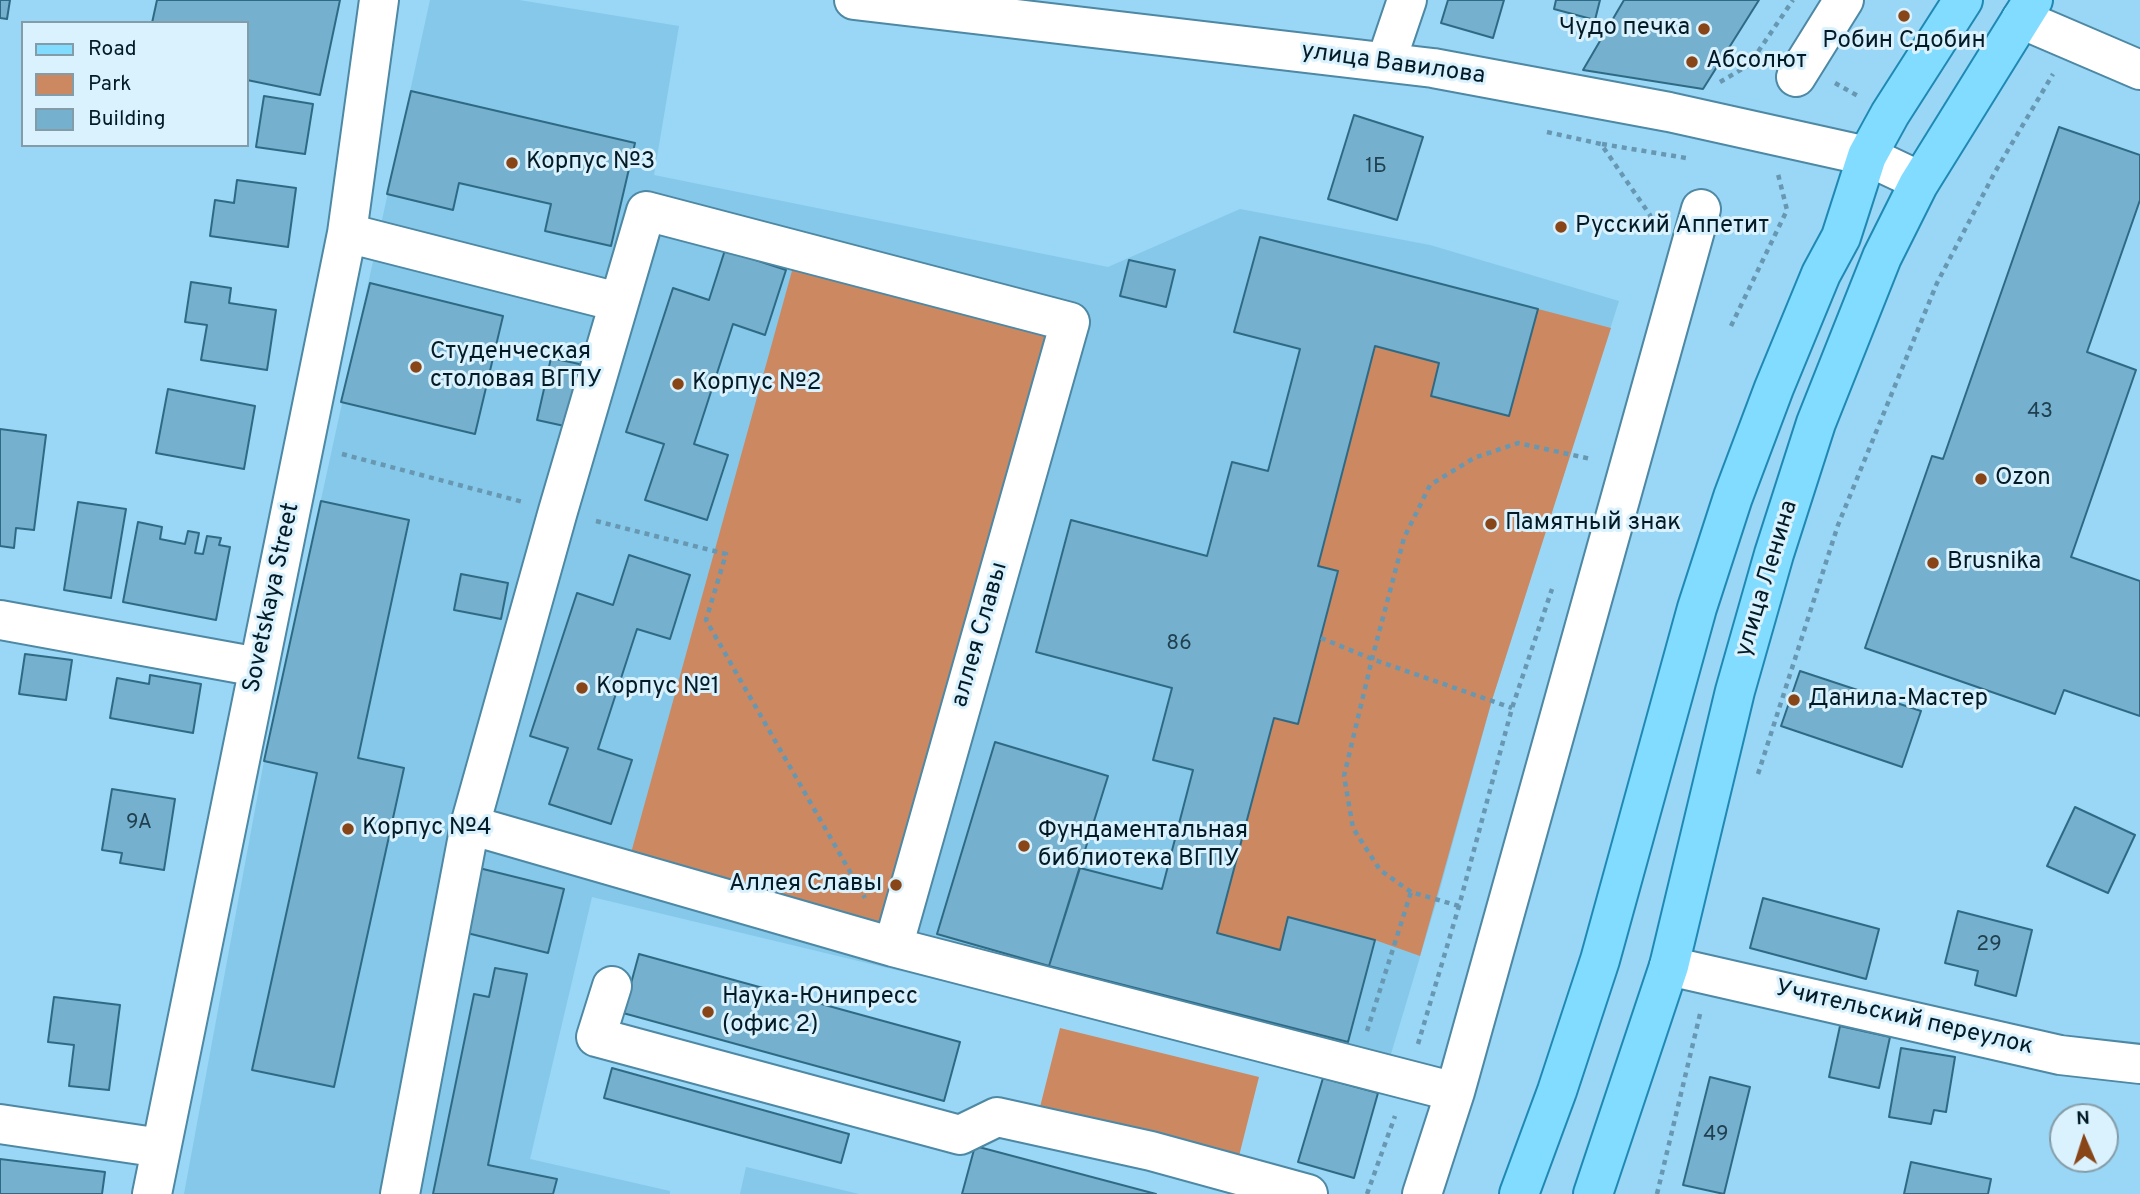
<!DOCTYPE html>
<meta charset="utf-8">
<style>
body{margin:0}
#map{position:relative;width:2140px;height:1194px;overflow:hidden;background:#9ad6f5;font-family:Overpass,sans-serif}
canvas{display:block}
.legend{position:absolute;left:21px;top:21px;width:228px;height:126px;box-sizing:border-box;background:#daf2fe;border:2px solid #849ca8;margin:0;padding:9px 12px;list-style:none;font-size:21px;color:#031b26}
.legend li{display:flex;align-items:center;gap:14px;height:35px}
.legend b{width:35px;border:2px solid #849ca8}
.north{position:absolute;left:2049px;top:1103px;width:70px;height:70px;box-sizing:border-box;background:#daf2fe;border:2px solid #849ca8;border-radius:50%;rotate:357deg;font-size:19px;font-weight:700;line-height:28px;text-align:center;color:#031b26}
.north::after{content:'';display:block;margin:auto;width:24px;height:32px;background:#884517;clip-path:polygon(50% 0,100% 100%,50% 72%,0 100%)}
</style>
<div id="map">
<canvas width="2140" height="1194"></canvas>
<ul class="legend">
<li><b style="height:9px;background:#82dcff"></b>Road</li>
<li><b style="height:19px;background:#cc8861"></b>Park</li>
<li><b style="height:19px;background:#75b1ce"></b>Building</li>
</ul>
<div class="north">N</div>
</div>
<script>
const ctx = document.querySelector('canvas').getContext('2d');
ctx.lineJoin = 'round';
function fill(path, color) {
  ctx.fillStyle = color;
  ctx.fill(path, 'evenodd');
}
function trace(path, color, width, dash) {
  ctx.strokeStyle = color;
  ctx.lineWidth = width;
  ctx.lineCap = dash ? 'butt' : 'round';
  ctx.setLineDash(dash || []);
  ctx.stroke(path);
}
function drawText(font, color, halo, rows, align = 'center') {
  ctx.font = font + ' Overpass,sans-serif';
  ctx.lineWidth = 6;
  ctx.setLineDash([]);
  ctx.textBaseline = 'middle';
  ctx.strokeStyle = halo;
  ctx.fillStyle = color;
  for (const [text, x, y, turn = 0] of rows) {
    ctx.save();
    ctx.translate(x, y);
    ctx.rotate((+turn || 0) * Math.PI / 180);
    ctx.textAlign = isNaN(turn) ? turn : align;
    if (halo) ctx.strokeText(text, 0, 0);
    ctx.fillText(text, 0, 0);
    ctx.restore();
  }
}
fill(new Path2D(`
 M430 0H519L679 26 654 175 1108 267 1240 209 1430 245 1619 301 1492 700 1437 900 1385 1074 1379 1086 592 897 530 1159 670 1191V1194H184L264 761Z
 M746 1167 859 1194H740Z`), '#85c8e9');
fill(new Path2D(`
 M795 260 1077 338 913 931 631 853Z
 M1538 309 1611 328 1492 700 1420 956 1375 940 1288 918 1280 950 1217 933 1274 718 1298 723 1338 571 1318 566 1375 346 1439 363 1431 396 1509 416Z
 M1060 1028 1259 1077 1239 1156 1040 1107Z`), '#cc8861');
const building = new Path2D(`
 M0 0H10L7 19 0 18Z
 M157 0H340L320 95 247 80V23H152Z
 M1448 0H1504L1493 38 1441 23Z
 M1556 0H1600L1595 20 1554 9Z
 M1624 0H1759L1703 89 1583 70Z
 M411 91 635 143 611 246 545 231 551 204 459 183 453 210 387 194Z
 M264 96 313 104 305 154 256 147Z
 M1354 115 1423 137 1397 220 1328 199Z
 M2059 127 2140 155V200L2087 352 2136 370 2071 557 2140 581V716L2064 690 2055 714 1865 648 1932 456 1943 459Z
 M237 180 296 188 288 247 210 236 215 200 234 203Z
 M1260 237 1538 309 1509 416 1431 396 1439 363 1375 346 1318 566 1338 571 1298 724 1274 718 1217 933 1280 950 1288 917 1375 940 1348 1042 1049 966 1080 868 1162 889 1193 770 1153 760 1172 688 1036 652 1071 520 1207 556 1232 462 1268 471 1300 349 1234 332Z
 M725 250 786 270 765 335 733 324 694 444 728 455 707 520 645 500 664 444 626 432 673 288 709 300Z
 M1129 260 1175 270 1166 307 1120 296Z
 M191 282 231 288 229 303 276 310 267 370 201 360 207 325 185 322Z
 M370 283 503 316 475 434 341 402Z
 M551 358 584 365 569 427 537 420Z
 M168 389 255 406 244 469 156 453Z
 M0 429 46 435 34 530 16 528 14 548 0 546Z
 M321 501 409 520 358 758 404 768 334 1087 252 1070 317 773 264 761Z
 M78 502 126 509 111 598 64 590Z
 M138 522 162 527 160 539 185 544 188 531 199 533 195 553 203 554 207 536 221 538 219 545 230 547 216 620 123 602Z
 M629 555 690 575 670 639 637 629 598 749 632 760 611 824 549 804 568 748 530 736 577 593 613 605Z
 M461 574 508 583 501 619 454 610Z
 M25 654 72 660 66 700 19 694Z
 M1800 671 1921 711 1902 767 1781 726Z
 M150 675 201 684 193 733 110 718 117 678 149 684Z
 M995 742 1108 776 1049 966 937 934Z
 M112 789 175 799 164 870 120 863 122 853 102 850Z
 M2075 807 2135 835 2108 893 2047 866Z
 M479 868 564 889 548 953 463 932Z
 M1763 898 1879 929 1866 979 1750 948Z
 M1958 911 2032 930 2016 996 1975 985 1978 971 1945 963Z
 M639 954 960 1042 944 1101 623 1013Z
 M495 968 527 974 488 1165 557 1179 553 1194H433L474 994 489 997Z
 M54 997 120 1005 109 1090 69 1086 74 1045 48 1042Z
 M1840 1026 1890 1037 1879 1088 1829 1077Z
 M1901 1048 1955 1057 1946 1112 1934 1110 1931 1124 1889 1117Z
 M612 1068 849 1134 841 1163 604 1098Z
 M1710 1077 1750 1087 1724 1194 1683 1185Z
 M1323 1078 1378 1093 1354 1178 1298 1162Z
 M975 1146 1156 1194H962Z
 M0 1159 105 1172 102 1194H0Z
 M1911 1162 1991 1179 1988 1194H1904Z`);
fill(building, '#75b1ce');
trace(building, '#2f6a85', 2);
const minor = new Path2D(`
 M854 0 1433 68 1669 112 1867 156 1920 181
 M2021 19 2140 70
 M1386 62 1407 0
 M1796 77 1844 0
 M347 233 618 302
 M0 620 258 667
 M470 825 893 947 1455 1092
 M1669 966 2060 1055 2140 1064
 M612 986 596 1037 960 1135 997 1117 1151 1151 1308 1194
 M0 1124 161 1148
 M152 1194 347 233 379 0
 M400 1194 470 825 558 511 646 211 1070 322 893 947
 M1422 1194 1455 1092 1701 209`);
const major = new Path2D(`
 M1519 1194 1557 1091 1600 960 1697 608 1733 497 1774 388 1821 274 1841 237 1867 156 1890 114 1963 0
 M1593 1194 1669 966 1735 691 1774 554 1816 423 1882 257 1918 185 2033 0`);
trace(minor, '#4d88a4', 42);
trace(major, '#2089b3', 42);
trace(new Path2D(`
 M1720 82 1749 65 1793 0
 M1835 83 1858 96
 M1547 132 1601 144 1650 215 1652 232
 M1602 144 1686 158
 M1731 326 1787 210 1778 174
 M342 454 523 502
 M596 521 726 554 706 620 865 898
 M1321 638 1372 659 1512 708
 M1758 774 1838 525 1937 283 1995 172 2053 74
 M1459 906 1411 892 1380 870 1353 828 1344 776 1372 659 1404 538 1430 485 1474 458 1518 443 1591 459
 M1367 1031 1411 892
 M1418 1044 1459 906 1512 708 1552 589
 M1367 1194 1395 1116
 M1657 1194 1701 1010`), '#6898b1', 4.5, [5, 5]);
trace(minor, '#fff', 38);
trace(major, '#82dcff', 38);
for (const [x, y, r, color] of [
 [1904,16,7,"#884517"],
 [1704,29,7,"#884517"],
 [1692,62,7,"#884517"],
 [512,163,7,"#884517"],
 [1561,227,7,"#884517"],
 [416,367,7,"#884517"],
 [678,384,7,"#884517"],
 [1981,479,7,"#884517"],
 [1491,524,7,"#884517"],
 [1933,563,7,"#884517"],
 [582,688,7,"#884517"],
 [1794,700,7,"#884517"],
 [348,829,7,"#884517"],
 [1024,846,7,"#884517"],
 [896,885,7,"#884517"],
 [708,1012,7,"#884517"]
]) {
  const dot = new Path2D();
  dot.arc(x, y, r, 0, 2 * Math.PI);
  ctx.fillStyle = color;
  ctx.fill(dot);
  trace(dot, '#daf2fe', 2.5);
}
drawText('21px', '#204050', null, [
 ["1Б",1376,168],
 ["43",2040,413],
 ["86",1179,645],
 ["9А",139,824],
 ["29",1989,946],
 ["49",1716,1136]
]);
drawText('24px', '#031b26', '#daf2fe', [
 ["Чудо печка",1690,29,"right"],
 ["Робин Сдобин",1904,42,"center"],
 ["Абсолют",1706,62],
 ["Корпус №3",526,163],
 ["Русский Аппетит",1575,227],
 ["Студенческая",430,353],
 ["столовая ВГПУ",430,381],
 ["Корпус №2",692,384],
 ["Ozon",1995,479],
 ["Памятный знак",1505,524],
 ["Brusnika",1947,563],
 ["Корпус №1",596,688],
 ["Данила-Мастер",1808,700],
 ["Корпус №4",362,829],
 ["Фундаментальная",1038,832],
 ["библиотека ВГПУ",1038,860],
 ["Аллея Славы",882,885,"right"],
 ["Наука-Юнипресс",722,998],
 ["(офис 2)",722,1026]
], 'left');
drawText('24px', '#031b26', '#daf2fe', [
 ["улица Вавилова",1393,65,8],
 ["улица Ленина",1768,579,-73],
 ["Sovetskaya Street",273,598,-78],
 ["аллея Славы",981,635,-74],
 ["Учительский переулок",1904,1019,13]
]);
</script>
